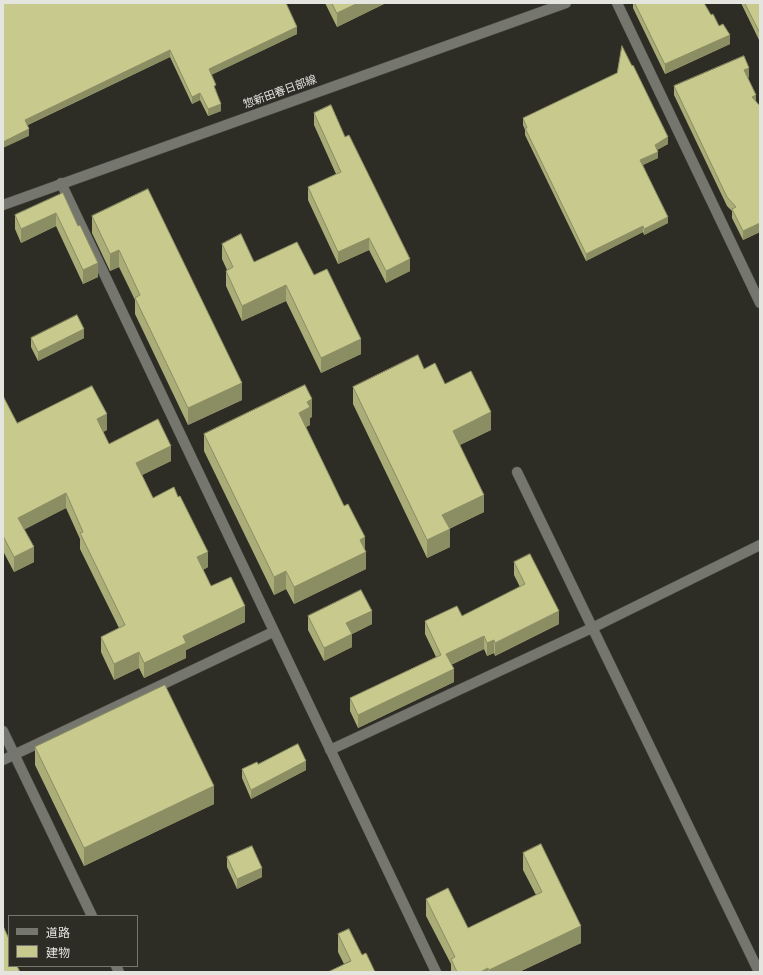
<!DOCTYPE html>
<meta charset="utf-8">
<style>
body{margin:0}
#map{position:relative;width:763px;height:975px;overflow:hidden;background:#2d2d25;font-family:"Public Sans","Noto Sans JP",sans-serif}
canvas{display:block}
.frame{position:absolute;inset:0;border:4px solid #e5e5e0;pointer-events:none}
.legend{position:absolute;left:8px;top:915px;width:130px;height:52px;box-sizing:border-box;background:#2d2d25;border:1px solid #777770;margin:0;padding:5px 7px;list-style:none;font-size:12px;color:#e5e5e0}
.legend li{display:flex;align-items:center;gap:8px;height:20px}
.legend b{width:20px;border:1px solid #777770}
</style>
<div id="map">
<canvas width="763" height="975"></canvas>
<div class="frame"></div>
<ul class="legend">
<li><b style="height:5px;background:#75766d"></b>道路</li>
<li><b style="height:11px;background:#c7c98d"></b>建物</li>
</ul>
</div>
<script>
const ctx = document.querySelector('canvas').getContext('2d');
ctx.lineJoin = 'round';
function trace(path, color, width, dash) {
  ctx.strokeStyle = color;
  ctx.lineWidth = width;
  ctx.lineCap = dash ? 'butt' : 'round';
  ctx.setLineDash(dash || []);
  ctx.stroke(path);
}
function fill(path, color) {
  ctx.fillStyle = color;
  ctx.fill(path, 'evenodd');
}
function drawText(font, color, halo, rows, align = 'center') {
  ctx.font = font + ' "Public Sans","Noto Sans JP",sans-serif';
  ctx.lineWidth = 4;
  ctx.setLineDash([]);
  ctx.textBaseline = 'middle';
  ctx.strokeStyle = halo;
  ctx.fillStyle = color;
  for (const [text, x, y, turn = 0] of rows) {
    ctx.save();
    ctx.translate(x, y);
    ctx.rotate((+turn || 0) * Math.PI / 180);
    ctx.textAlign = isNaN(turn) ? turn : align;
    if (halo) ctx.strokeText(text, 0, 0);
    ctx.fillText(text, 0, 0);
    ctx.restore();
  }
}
const minor = new Path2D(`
 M617 3 760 303
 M61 183 436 972
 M517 472 759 972
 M3 731 92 916
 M330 750 594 627 760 545
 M3 760 273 632
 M116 966 119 972`);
const secondary = new Path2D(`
 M3 205 566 3`);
trace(minor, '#4b4b45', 11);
trace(secondary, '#4b4b45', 11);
trace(minor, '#75766d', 10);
trace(secondary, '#75766d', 10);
fill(new Path2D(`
 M3 3 297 34 211 75 221 111 208 116 200 100 192 104 170 57 28 125 29 136Z
 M325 3H386L337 27Z
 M633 3H704L711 15 719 26 730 44 665 74 633 8Z
 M741 3H760V42Z
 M749 77 748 78 756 102 760 106V232L743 240 732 218V211L727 206 674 95V86Z
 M314 113 345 137 410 271 386 283 369 250 338 264 308 200V187L336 174 314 125Z
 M523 118 668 144 657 150 658 158 643 165 668 223 644 235 643 232 586 261 525 135V130L523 125Z
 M63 193 78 226 98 277 83 284 56 226 21 243 15 229V215Z
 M92 216 242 400 188 425 135 314V300L119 267 110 271 92 233Z
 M222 244 254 262 314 275 361 354 321 373 286 301 242 321 226 286V271L227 270 222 259Z
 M31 338H84L38 361 31 347Z
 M424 369 445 384 491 430 460 445 484 512 449 529 450 547 427 558 353 404V387Z
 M3 396 17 423 107 430 103 432 109 444 171 461 142 475 153 498 208 567 203 570 211 586 245 622 186 650V658L144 678 139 668 114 680 101 652V637L119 628 80 549V539L66 508 24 529 34 562 14 572 3 551Z
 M312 417 310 418V425L306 427 365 550 366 569 294 604 286 589 274 595 204 451V434Z
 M514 562 559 624 495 656 494 653 487 656 484 649 451 665 454 682 358 728 350 711V698L436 657 425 634V621L462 616 520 587 514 575Z
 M308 616 372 624 352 634V647L324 661 308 630Z
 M35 747 214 804 84 866 35 765Z
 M258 764 306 770 251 799 242 778V769Z
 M523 853 581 943 519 972H451V964L426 916V899L468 928 536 895 523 870Z
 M227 857 262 877 237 889 227 867Z
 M338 934 362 955 344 964 338 952Z`), '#abad79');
fill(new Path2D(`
 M358 3H386L337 27V13Z
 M297 27V34L209 76V69Z
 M730 35V44L665 74V64Z
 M170 50V57L25 126V120Z
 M749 68V77L744 79V70Z
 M200 93V100L192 104V97Z
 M756 95V104L752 97Z
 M221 104V111L208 116V109Z
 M29 129V136L3 148V142Z
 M668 137V144L655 151V145Z
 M658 152V158L640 166V160Z
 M56 213V226L21 243V229Z
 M668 217V223L644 235V229Z
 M760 223V232L743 240V231Z
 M643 226V232L586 261V254Z
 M369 238V250L338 264V252Z
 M119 250V267L110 271V254Z
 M410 259V271L386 283V271Z
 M98 263V277L83 284V270Z
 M286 285V301L242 321V306Z
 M84 329V338L38 361V352Z
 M361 339V354L321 373V358Z
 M242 383V400L188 425V408Z
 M312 399V417L310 418V425L299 430V413L307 402Z
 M491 412V430L453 448V431Z
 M107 414V430L97 435V419Z
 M171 446V461L136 478V463Z
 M66 493V508L18 533V518Z
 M484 495V512L442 532V515Z
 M450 529V547L427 558V540Z
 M365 537V552H366V569L294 604V587L360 540Z
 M34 547V562L14 572V557Z
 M208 552V567L197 573V557Z
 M286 571V589L274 595V577Z
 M245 606V622L186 650V658L144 678V663L183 636Z
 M372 611V624L352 634V647L324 661V648L346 623Z
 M559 611V624L495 656V643Z
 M484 636V649L446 667V654Z
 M494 640V653L487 656V643Z
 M139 652V668L114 680V664Z
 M454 669V682L358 728V715Z
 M306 761V770L251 799V790Z
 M214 786V804L84 866V848Z
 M262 868V877L237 889V879Z
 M581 926V943L519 972H489V970Z
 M488 968V972H480Z`), '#8b8d63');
const building = new Path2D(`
 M3 3H286L297 27 209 69 216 85 214 86 221 104 208 109 200 93 192 97 170 50 25 120 29 129 3 142Z
 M332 3H358L337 13Z
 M635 3H704L711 15 713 14 719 26 723 24 730 35 665 64Z
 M745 3H760V33Z
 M622 46 632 66 633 65 668 137 655 145 658 152 640 160 668 217 644 229 643 226 586 254 525 128H527L523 118 617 73Z
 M744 56 749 68 744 70 756 95 752 97 760 106V223L743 231 732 209 736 207 727 197 674 86Z
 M331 105 345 137 349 135 410 259 386 271 369 238 338 252 308 187 341 172 314 113Z
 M148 189 242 383 188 408 135 298 140 295 119 250 110 254 92 216Z
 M63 193 78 226 80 225 98 263 83 270 56 213 21 229 15 215Z
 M241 234 254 262 297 242 314 275 327 269 361 339 321 358 286 285 242 306 226 271 233 267 222 244Z
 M77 315 84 329 38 352 31 338Z
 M418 355 424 369 435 363 445 384 471 371 491 412 453 431 484 495 442 515 450 529 427 540 353 387Z
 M305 385 312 399 307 402 310 407 299 413 344 506 348 504 365 537 360 540 366 552 294 587 286 571 274 577 204 434Z
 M92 386 107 414 97 419 109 444 158 419 171 446 136 463 153 498 174 487 178 497 180 496 208 552 197 557 211 586 231 577 245 606 183 636 186 643 144 663 139 652 114 664 101 637 125 625 80 533 83 532 66 493 18 518 34 547 14 557 3 536V396L17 423Z
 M530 554 559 611 495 643 494 640 487 643 484 636 446 654 454 669 358 715 350 698 441 655 425 621 457 606 462 616 525 584 514 562Z
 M361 590 372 611 346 623 352 634 324 648 308 616Z
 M165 685 214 786 84 848 35 747Z
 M298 744 306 761 251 790 242 769 257 762 258 764Z
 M541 844 581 926 489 970 488 968 480 972H457L451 959 455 957 426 899 448 888 468 928 542 892 523 853Z
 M252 846 262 868 237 879 227 857Z
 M3 926 9 939V966H17L20 972H3Z
 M349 929 362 955 366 953 375 972H328L351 961 338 934Z`);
fill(building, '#c7c98d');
trace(building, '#8b8d63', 1);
drawText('11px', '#e5e5e0', '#2d2d25', [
 ["惣新田春日部線",280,92,-20]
]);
</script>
